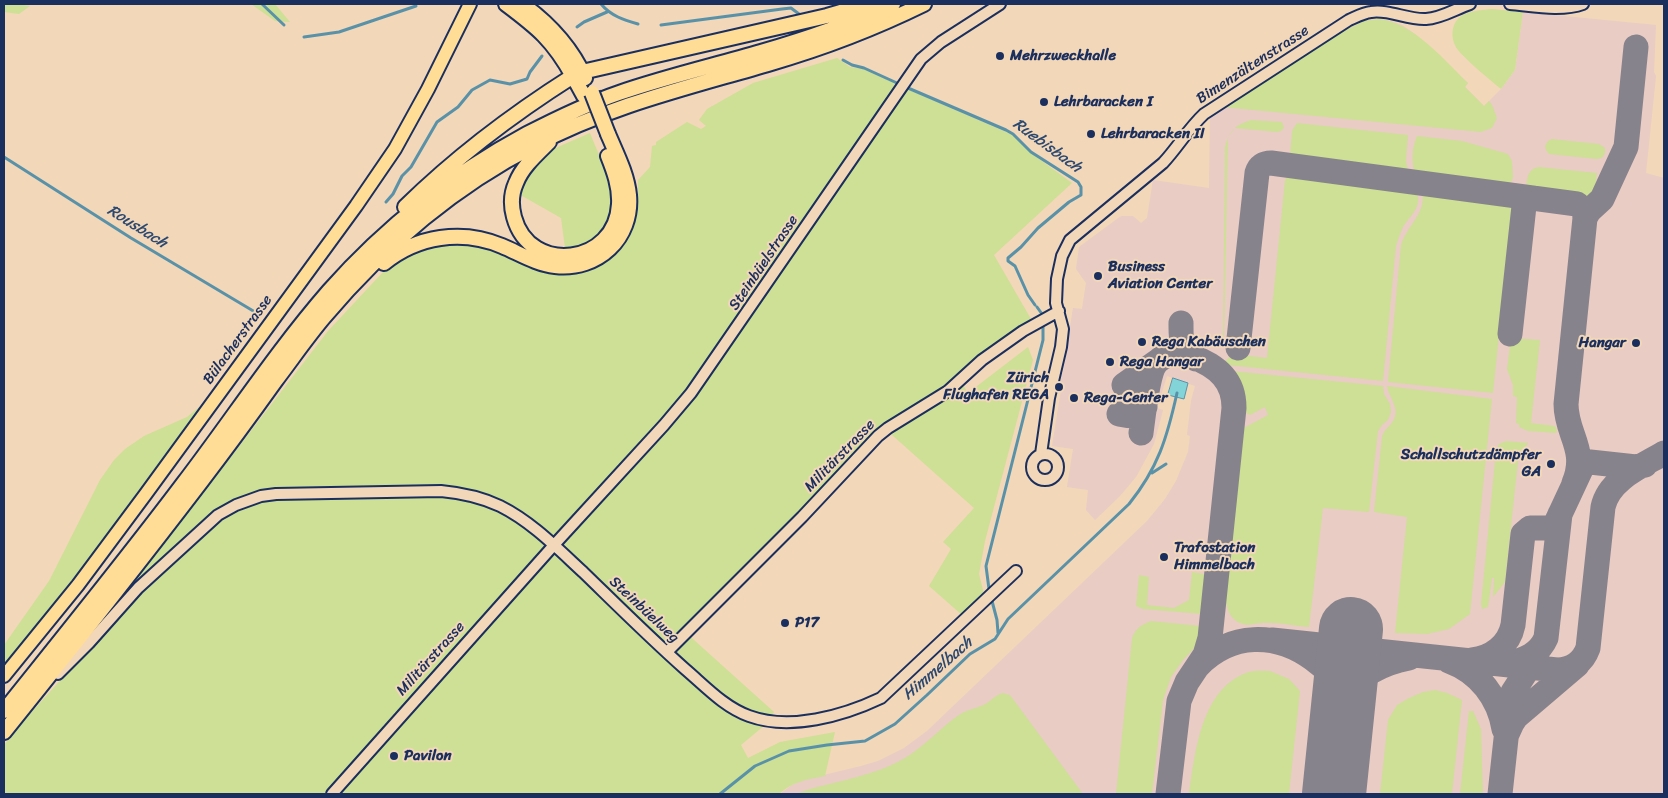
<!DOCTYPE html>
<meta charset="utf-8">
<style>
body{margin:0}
#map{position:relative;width:1668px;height:798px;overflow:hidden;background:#f2d7b9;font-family:Sriracha,sans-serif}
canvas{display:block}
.frame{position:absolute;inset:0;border:5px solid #1b2f5e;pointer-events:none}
</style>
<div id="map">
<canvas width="1668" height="798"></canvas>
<div class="frame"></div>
</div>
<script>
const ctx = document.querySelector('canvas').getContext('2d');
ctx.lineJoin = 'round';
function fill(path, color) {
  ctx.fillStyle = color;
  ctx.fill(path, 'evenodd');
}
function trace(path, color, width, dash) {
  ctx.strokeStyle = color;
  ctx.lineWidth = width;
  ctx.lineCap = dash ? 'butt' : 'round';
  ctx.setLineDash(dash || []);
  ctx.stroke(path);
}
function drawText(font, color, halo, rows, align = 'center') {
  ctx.font = font + ' Sriracha,sans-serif';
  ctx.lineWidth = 4;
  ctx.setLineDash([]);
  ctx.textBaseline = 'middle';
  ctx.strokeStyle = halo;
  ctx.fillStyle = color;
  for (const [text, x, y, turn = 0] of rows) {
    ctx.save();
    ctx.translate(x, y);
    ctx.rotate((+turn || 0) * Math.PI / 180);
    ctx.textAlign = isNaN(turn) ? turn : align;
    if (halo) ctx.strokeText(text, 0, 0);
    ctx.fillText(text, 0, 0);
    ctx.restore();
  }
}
fill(new Path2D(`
 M1523 12 1656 25 1654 72 1656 76 1646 173 1664 178V794H780L792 785 803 780 861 766 878 761 904 748 927 731 1147 521 1165 499 1176 481 1188 452 1190 436 1187 435 1191 401 1195 386 1167 376 1157 408 1163 410 1154 444 1136 477 1120 496 1095 520 1086 510 1088 490 1067 487 1073 449 1052 446 1061 390H1059L1062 373H1063L1073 308 1082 309 1086 283 1076 269 1079 247 1121 216H1133L1141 223 1147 218 1153 180 1209 188 1210 116 1338 34 1364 21 1373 19 1388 20 1402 25 1415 34 1468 83 1465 87 1484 106 1501 89 1515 70Z`), '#e9ccc4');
fill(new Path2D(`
 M4 4H18L30 6 19 14 4 12Z
 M251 4H275L290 22 275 21Z
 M1492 9 1523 12 1515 70 1501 89C1488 78 1468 62 1458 50 1449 38 1451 20 1465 14 1474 10 1483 10 1492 9Z
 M1378 19C1412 21 1445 61 1468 83L1465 87 1484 106 1489 101 1492 105 1497 118 1492 128 1481 132 1222 107 1338 34 1364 21Z
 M837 58 850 67 863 69 895 83 893 88 907 89 1013 135 1031 153 1072 183 994 255 1031 319 1000 343 958 377 968 393 1028 347 1033 360 985 541 979 574 984 594 962 615 929 586 951 549 943 542 974 508 883 427 870 437 800 513 684 631 774 712 765 725 741 745 748 758 780 742 835 732 825 776C808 779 792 782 779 794H4V745L18 727 115 620 121 599 328 331 384 271 399 258 441 241 482 244 550 271 555 275 586 271 611 258 630 234 638 205V180L650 167 652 146 656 145V142L687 122 701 129 706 126 699 120 707 109 753 83Z
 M1251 120 1282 122 1284 128 1281 131 1277 132 1235 128 1228 137 1224 343H1223L1225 147C1230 130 1234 126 1251 120Z
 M1297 123 1408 135 1406 161 1409 176 1297 160 1290 155 1292 131Z
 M590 133C603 166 623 199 602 232 598 238 588 247 581 248 577 250 570 248 565 248L561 218 517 193 533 164 551 150Z
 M1417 136 1462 141 1508 154 1512 161 1513 178 1509 186 1500 189 1415 176C1412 162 1411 150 1417 136Z
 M1552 139 1599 144 1605 148V153L1602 158 1597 159 1549 154 1546 150 1545 146 1548 141Z
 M1539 167 1597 173 1594 200 1526 192C1527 181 1526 169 1539 167Z
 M1297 172 1415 188C1424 206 1412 213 1403 227 1400 233 1398 240 1396 246L1383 381 1227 365 1225 362 1232 354 1267 358 1285 180 1289 174Z
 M1421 188 1504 200 1509 203 1512 209 1493 393 1388 382 1401 245C1408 223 1429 212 1421 188Z
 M255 332 257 334 120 521 4 669V645L49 581 100 480 114 460 125 449 144 436 187 417 203 404Z
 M1511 338 1540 340 1531 423 1555 426 1557 431 1556 433 1528 431 1519 427V424L1516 423 1517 397 1513 396V385L1507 369Z
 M1231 371 1383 386 1384 394 1390 404 1391 412 1388 420 1382 425 1378 431 1369 512 1323 508 1309 627C1294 626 1277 622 1262 623 1256 623 1248 626 1243 624 1222 619 1225 589 1226 573L1240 430 1268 415 1265 407 1250 415 1243 411C1244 396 1238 384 1231 371Z
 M1387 386 1492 399 1470 614 1449 629 1427 634 1395 633 1407 517 1374 512 1382 437C1384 429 1390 427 1393 421 1401 409 1389 398 1387 386Z
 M1506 441 1528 443V444L1519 452 1505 582 1493 597 1494 578H1492L1488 607 1482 609 1481 604 1496 451 1499 444Z
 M1192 572 1204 574 1208 579 1204 612 1202 614 1143 609 1136 606 1139 575 1149 577 1147 605 1174 608 1189 600Z
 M1151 621 1201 626 1203 629 1199 643 1183 660 1171 677 1163 700 1152 794H1116L1132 638C1136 628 1141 625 1151 621Z
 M1270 671 1289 679 1300 691 1289 794H1189C1195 753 1201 690 1246 673 1253 670 1262 671 1270 671Z
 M1435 690 1447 693 1462 700 1452 794H1380L1388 720 1397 705 1409 698 1423 692Z
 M1003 693 1010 695 1083 794H795C831 781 871 778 905 758 925 746 940 728 959 715 967 709 979 708 987 703 993 699 996 695 1003 693Z
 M1469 711H1473L1481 729 1483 794H1460Z`), '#cde095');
const water = new Path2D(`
 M1173 378 1188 383 1184 399 1168 395Z`);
fill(water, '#83d4d9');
trace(water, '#5992a8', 1);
trace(new Path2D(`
 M262 4 284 25
 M601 4C611 16 624 20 638 24
 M661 25 782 9 791 8 799 14
 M577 27 584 22 607 12
 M304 37 339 32 416 6
 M843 60 852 65 864 68 897 83
 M908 88 1006 130 1013 134 1031 152 1078 182 1081 187V195L1069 202 1038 228 1021 247 1008 258V261L1015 266 1028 295 1035 305
 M4 157 131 238 260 315
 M386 202 393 194 402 176 411 167 437 122 458 107 472 90 490 80 510 84 527 79 530 72 542 56
 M1037 307 1042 314
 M1152 473 1166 464
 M989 589 986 566 1043 340V326
 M992 601 997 620 998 633
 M720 794 755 766 789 751 827 745 865 741 895 724 927 695 970 654 995 639 1008 619 1129 504C1158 468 1167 438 1177 393`), '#5992a8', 3);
trace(new Path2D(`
 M1585 218 1589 211 1602 199 1626 147 1636 47
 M1181 323C1181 339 1180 351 1196 359
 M1510 334 1524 206 1527 200 1533 198
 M1238 348 1257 173C1259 166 1264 163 1271 163L1577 204 1584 210 1585 218 1566 404C1566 435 1588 449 1574 483
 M1124 385 1158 361
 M1119 414C1130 416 1140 419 1145 407
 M1141 433C1143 418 1148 371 1157 362 1174 344 1210 361 1223 376 1231 385 1234 396 1234 408L1210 638 1205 655 1187 682 1179 701 1168 794
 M1272 640 1557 670C1572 670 1583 662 1588 648L1603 507C1609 479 1642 466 1664 453
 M1472 660C1492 658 1509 645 1513 625L1523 534 1530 528H1548L1555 525 1583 465 1590 462 1636 467 1645 465
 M1449 661C1479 672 1499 698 1504 729
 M1509 663C1525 660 1539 654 1546 638L1560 514
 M1198 666C1231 632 1276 632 1313 659 1326 668 1336 680 1341 694 1344 704 1342 715 1341 725
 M1343 715C1343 710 1344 704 1345 699 1353 676 1387 662 1409 658
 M1507 734 1512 723 1516 717 1577 665
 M1500 794 1510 702 1513 692 1537 655`), '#86838c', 25);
trace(new Path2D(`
 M1334 794 1351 629`), '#86838c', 64);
const minor = new Path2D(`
 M1510 4C1533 6 1561 12 1583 4
 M1032 467a13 13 0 1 1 26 0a13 13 0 1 1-26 0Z
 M1041 454 1049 398 1061 347 1063 329 1056 303 1057 279 1062 256 1070 240 1163 163C1178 147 1188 129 1204 114L1349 20C1356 17 1363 13 1371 12 1389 9 1407 20 1426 19 1442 18 1455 9 1470 4
 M667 652 802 517 878 436 888 428 948 391 982 360 1023 331 1059 311
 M58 674 89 643 138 588 218 515 236 505 261 496 276 494 441 491C462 493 481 497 500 506 532 522 557 548 583 572 617 605 650 638 685 669 705 686 724 707 749 716 790 731 843 716 881 698L1016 571
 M332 794 554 545 664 425 691 393 921 59 941 42 1000 4`);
const major = new Path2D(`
 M4 676 78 585 145 495 356 206 395 149 428 89 470 4`);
const highway = new Path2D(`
 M522 4C550 24 571 47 585 78
 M584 96 573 76 582 72 827 16 868 4
 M549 142C537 154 522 167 516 183 511 194 511 206 514 217 530 276 616 265 619 204 620 187 614 171 608 156
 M405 207C456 157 513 114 573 76 553 40 538 28 506 4
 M384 263C417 236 462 229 502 246 519 253 536 264 555 266 598 271 633 238 629 195 627 174 616 153 608 134
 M4 711C64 636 125 561 183 484 232 420 276 352 329 291 385 228 453 174 527 134 556 119 587 104 619 93 665 77 713 66 761 52 806 39 851 24 893 4
 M4 732C70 650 136 567 200 483 226 449 251 415 276 380 292 359 307 337 324 317 383 247 453 187 535 145 611 105 690 87 771 63 823 48 875 28 924 4`);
trace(minor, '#1b2f5e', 14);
trace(major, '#1b2f5e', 16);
trace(highway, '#1b2f5e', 18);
trace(minor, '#f2d7b9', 10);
trace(major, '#ffdd96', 12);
trace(highway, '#ffdd96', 14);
const highwayBridge = new Path2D(`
 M592 93 608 134`);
trace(highwayBridge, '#1b2f5e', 18, []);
trace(highwayBridge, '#ffdd96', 14);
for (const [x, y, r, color] of [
 [1000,56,5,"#1b2f5e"],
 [1044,102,5,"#1b2f5e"],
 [1091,134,5,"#1b2f5e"],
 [1098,276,5,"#1b2f5e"],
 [1142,342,5,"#1b2f5e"],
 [1636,343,5,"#1b2f5e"],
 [1110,362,5,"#1b2f5e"],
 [1059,387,5,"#1b2f5e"],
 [1074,398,5,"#1b2f5e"],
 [1551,464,5,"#1b2f5e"],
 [1164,557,5,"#1b2f5e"],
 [785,623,5,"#1b2f5e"],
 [394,756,5,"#1b2f5e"]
]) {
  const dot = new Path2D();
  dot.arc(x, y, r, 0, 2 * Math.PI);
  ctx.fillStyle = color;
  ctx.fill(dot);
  trace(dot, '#f2d7b9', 2);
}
drawText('bold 15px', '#1b2f5e', '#f2d7b9', [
 ["Mehrzweckhalle",1010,56],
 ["Lehrbaracken I",1054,102],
 ["Lehrbaracken II",1101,134],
 ["Business",1108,267],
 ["Aviation Center",1108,284],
 ["Rega Kabäuschen",1152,342],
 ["Hangar",1626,343,"right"],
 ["Rega Hangar",1120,362],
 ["Zürich",1049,378,"right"],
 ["Flughafen REGA",1049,395,"right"],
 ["Rega-Center",1084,398],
 ["Schallschutzdämpfer",1541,455,"right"],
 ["GA",1541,472,"right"],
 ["Trafostation",1174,548],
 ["Himmelbach",1174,565],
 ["P17",795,623],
 ["Pavilon",404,756]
], 'left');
drawText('15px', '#1b2f5e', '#f2d7b9', [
 ["Bimenzältenstrasse",1253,65,-33],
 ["Steinbüelstrasse",764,263,-56],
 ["Bülacherstrasse",238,340,-54],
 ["Militärstrasse",840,456,-46],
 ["Steinbüelweg",644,610,43],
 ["Militärstrasse",431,659,-48]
]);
drawText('italic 16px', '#2b4870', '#f2d7b9', [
 ["Ruebisbach",1047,146,36],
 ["Rousbach",137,227,32],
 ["Himmelbach",938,669,-41]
]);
</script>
